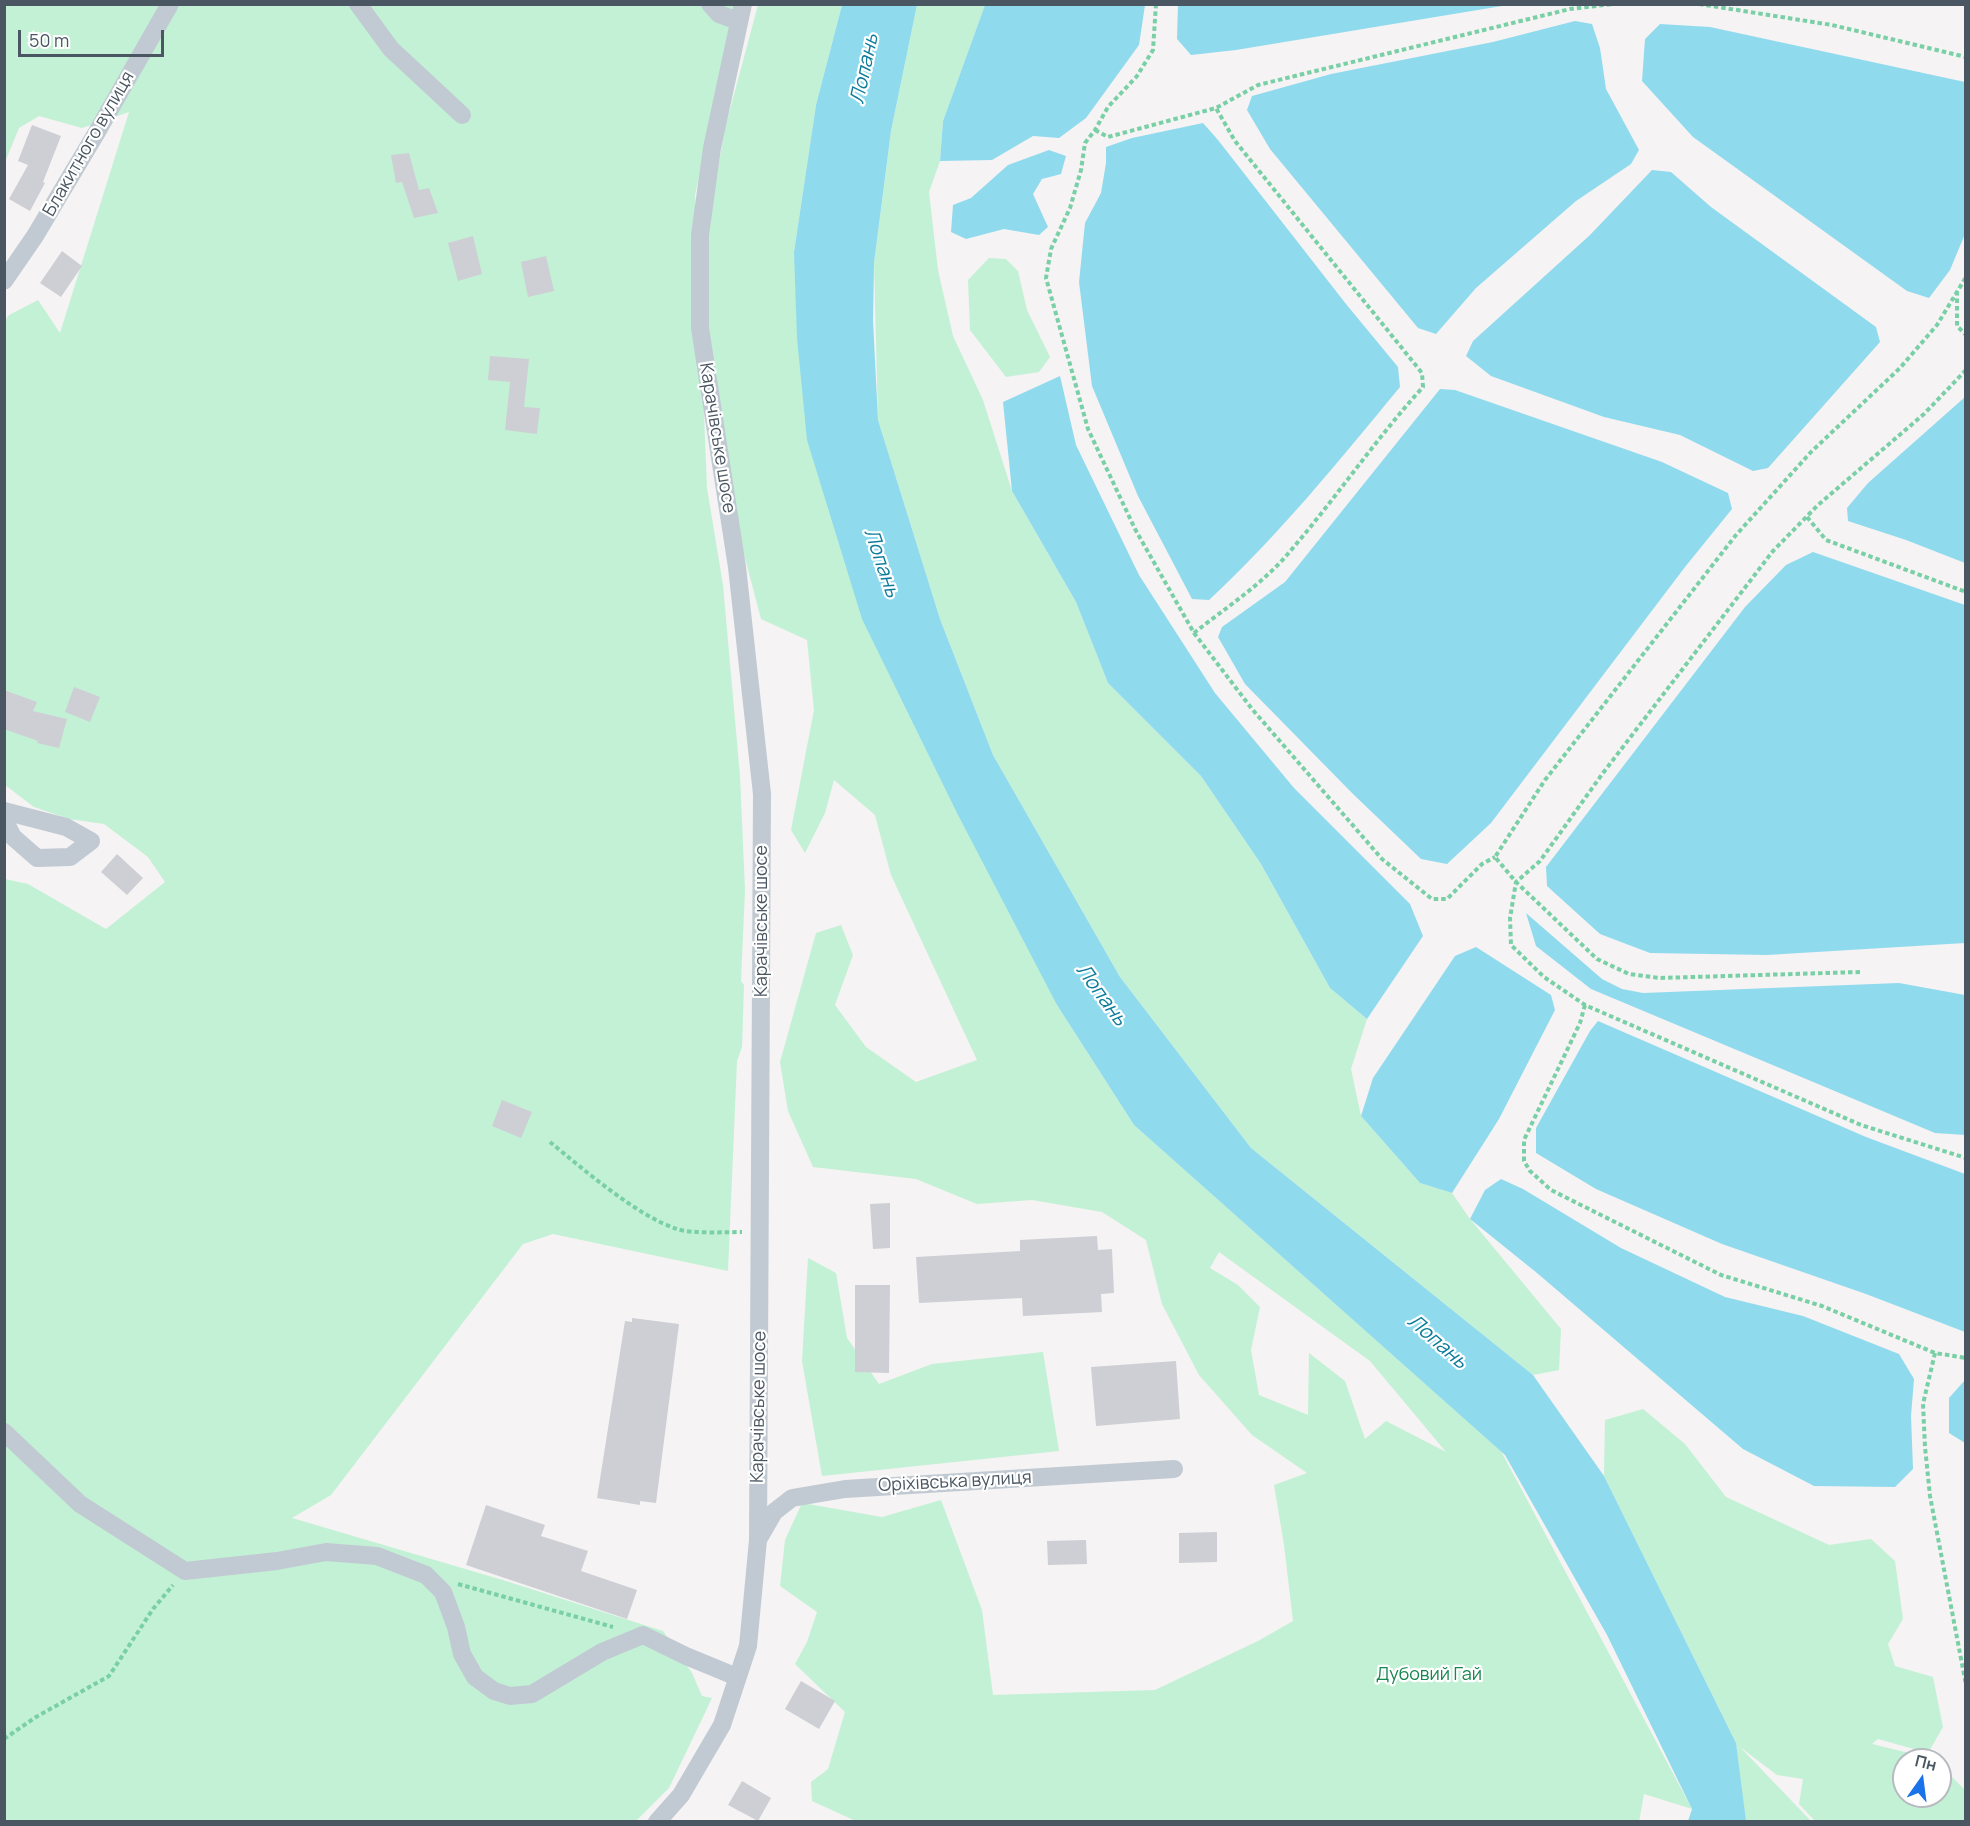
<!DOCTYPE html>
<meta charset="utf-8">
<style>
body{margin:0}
#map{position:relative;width:1970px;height:1826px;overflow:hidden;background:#f5f3f3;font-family:Manrope,sans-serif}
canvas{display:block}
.frame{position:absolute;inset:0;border:6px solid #4a5661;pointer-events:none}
.north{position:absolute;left:1892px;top:1748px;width:60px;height:60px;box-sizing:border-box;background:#fff;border:2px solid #b7bbc0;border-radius:50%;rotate:14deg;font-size:16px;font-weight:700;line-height:24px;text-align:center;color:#4a5661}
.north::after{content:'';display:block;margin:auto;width:21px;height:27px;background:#1a73e8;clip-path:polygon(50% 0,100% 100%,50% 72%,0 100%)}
.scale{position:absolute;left:18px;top:30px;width:146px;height:27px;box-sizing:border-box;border:3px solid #4a5661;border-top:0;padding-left:8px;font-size:18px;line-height:21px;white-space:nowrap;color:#4a5661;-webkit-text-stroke:4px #fff;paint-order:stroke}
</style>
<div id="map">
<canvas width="1970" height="1826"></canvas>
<div class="frame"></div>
<div class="north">Пн</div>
<div class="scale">50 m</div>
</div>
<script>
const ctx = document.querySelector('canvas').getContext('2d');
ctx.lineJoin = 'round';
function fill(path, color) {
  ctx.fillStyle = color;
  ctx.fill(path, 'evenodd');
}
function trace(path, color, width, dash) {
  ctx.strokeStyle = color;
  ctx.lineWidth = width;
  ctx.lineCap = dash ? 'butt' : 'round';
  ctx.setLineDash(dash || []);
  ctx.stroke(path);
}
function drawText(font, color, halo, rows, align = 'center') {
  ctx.font = font + ' Manrope,sans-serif';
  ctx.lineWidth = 4.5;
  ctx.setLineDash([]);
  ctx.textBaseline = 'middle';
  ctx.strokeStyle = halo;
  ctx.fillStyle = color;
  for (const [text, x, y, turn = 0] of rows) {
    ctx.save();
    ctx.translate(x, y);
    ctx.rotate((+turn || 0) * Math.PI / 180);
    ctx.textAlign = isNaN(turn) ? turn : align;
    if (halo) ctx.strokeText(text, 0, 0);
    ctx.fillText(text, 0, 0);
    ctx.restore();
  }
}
fill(new Path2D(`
 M5 5H737L695 195 700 304 712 204 725 128 758 5H842L816 105 794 252 1057 1005 1134 1125 1501 1451 1692 1809 1644 1794 1639 1822H858L812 1801 811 1782 828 1769 845 1712 795 1664 807 1642 817 1612 780 1586 785 1540 802 1503 882 1517 941 1500 982 1610 993 1695 1155 1690 1258 1641 1293 1621 1284 1545 1274 1485 1307 1473 1252 1435 1199 1375 1162 1304 1146 1240 1102 1212 1032 1200 977 1204 916 1179 813 1167 788 1111 780 1062 816 933 841 925 853 955 835 1005 866 1047 916 1082 977 1060 891 875 875 815 834 780 825 813 805 853 791 830 814 710 807 640 761 619 721 466 700 315 707 488 723 585 740 776 745 890 741 981 744 985 742 1047 737 1061 728 1271 553 1234 523 1244 331 1495 292 1518 506 1581 663 1631 692 1673 702 1696 712 1698 669 1788 636 1821H5V879L28 884 106 929 165 882 148 857 104 824 69 819 34 807 5 785V321L9 315 38 300 60 333 129 112 82 128 39 116 19 128 5 162ZM1219 1252 1370 1361 1446 1452 1386 1421 1365 1439 1345 1381 1309 1353 1308 1415 1259 1395 1251 1350 1260 1307 1238 1285 1210 1268Z
 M917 5H985L943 121 940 161 929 192 938 270 953 336 983 400 1012 491 1076 602 1108 683 1201 776 1261 864 1330 988 1367 1019 1351 1069 1361 1116 1420 1183 1452 1193 1470 1219 1561 1329 1559 1370 1533 1375 1251 1148 1120 977 993 755 940 619 878 420 874 263 891 131Z
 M989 258 1006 259 1018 271 1027 310 1050 357 1039 372 1006 377 970 330 968 280Z
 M808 1258 836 1273 847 1338 879 1384 932 1364 1043 1352 1059 1451 822 1476 802 1361Z
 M1643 1409 1685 1444 1726 1497 1829 1545 1871 1539 1895 1561 1903 1619 1888 1644 1895 1666 1933 1677 1943 1727 1928 1753 1878 1739 1872 1744 1934 1759 1936 1760H1904V1796H1940V1765L1965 1790V1821H1815L1799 1804 1803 1779 1777 1775 1740 1747 1811 1821H1738L1736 1743 1604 1476 1605 1420Z`), '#c3f1d5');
fill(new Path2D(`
 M842 5H917L891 131 874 263 873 321 878 420 940 619 993 755 1120 977 1251 1148 1533 1375 1604 1476 1736 1743 1746 1821H1688L1692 1809 1607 1635 1505 1455 1134 1125 1057 1005 957 813 862 619 807 440 797 338 794 252 816 105Z
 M985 5H1145L1139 45 1086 118 1059 138 1033 136 992 160 940 161 943 121Z
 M1178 5V4L1508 5 1236 50 1191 55 1177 39Z
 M1575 21 1592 24 1600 48 1606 89 1639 150 1631 164 1576 201 1476 288 1436 334 1418 328 1270 149 1247 110 1252 96 1331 74 1493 42Z
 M1660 24 1710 27 1965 82V234L1950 270 1929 298 1907 291 1693 137 1642 81 1645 39Z
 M1203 123 1218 140 1346 304 1398 367 1400 387C1339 461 1279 535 1209 600L1192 599 1138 496 1092 386 1079 282 1085 223 1101 193 1106 163V147L1132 138Z
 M1049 150 1066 156 1061 174 1042 179 1033 194 1048 227 1039 235 1004 229 966 239 951 232 953 205 971 198 1008 165Z
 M1652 170 1671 172 1711 207 1876 327 1880 342 1768 468 1753 471 1680 435 1604 417 1491 376 1466 356 1473 341 1590 235Z
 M1060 376 1076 445 1139 575 1215 693 1294 788 1410 904 1423 936 1367 1019 1330 988 1261 864 1201 776 1108 683 1076 602 1012 491 1003 402Z
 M1440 389 1455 390 1662 462 1728 493 1732 509 1685 567 1491 823 1447 864 1421 859 1353 794 1245 684 1218 637 1222 627 1285 582Z
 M1965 397V563L1906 540 1848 521 1847 508 1868 483Z
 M1813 552 1965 605V943L1767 955 1650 953 1600 934 1547 886 1546 867 1745 607 1786 565Z
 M1526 913 1602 979 1622 989 1643 993 1899 983 1965 995V1135L1935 1133 1591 989 1536 946Z
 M1476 947 1551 995 1555 1010 1499 1119 1452 1193 1420 1183 1361 1116 1373 1078 1455 956Z
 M1598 1021 1866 1137 1965 1174V1332L1866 1294 1722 1244 1596 1189 1536 1153V1128L1590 1031Z
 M1501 1179 1523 1189 1621 1248 1725 1297 1803 1316 1899 1354 1914 1379 1911 1416 1913 1469 1895 1487 1814 1486 1743 1449 1537 1273 1470 1219 1485 1190Z
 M1965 1380H1966L1965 1443 1949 1433V1398Z`), '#90daee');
fill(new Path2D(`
 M32 125 61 136 43 182 45 183 30 211 9 199 28 165 18 161Z
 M409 153 419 190 429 188 438 213 414 218 402 182 396 183 391 155Z
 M473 236 482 274 458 281 448 243Z
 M62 251 82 266 61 297 40 283Z
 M546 256 554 291 528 297 521 262Z
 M490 356 529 359 524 407 540 408 537 434 505 430 510 382 488 380Z
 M74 687 100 697 90 722 65 712Z
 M4 690 37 702 33 711 67 719 59 748 37 743 38 741 4 729Z
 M117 854 143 878 127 895 101 872Z
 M502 1100 532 1112 521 1138 492 1126Z
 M890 1203V1248L873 1249 870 1204Z
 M1097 1236 1098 1250 1112 1249 1114 1293 1101 1294 1102 1312 1023 1316 1022 1298 919 1303 916 1257 1020 1251V1240Z
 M855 1285H890L889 1373 855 1372Z
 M632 1318 679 1324 656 1503 640 1501V1505L597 1498 625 1321 632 1322Z
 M1176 1361 1180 1419 1096 1426 1091 1367Z
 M486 1505 545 1525 541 1536 588 1551 581 1571 637 1590 627 1619 466 1565Z
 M1217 1532V1562L1179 1563V1533Z
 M1086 1540 1087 1564 1048 1565 1047 1541Z
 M801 1681 835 1701 819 1729 785 1709Z
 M742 1781 771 1798 758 1821 728 1805Z`), '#cdcfd5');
trace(new Path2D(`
 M1156 4 1153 50 1137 76 1108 107 1095 130 1085 143 1081 170 1070 208 1051 249 1046 278 1088 429 1135 529 1194 633 1252 709 1382 859 1432 899H1447L1482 864 1495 857
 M1699 4 1832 25 1966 57
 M1095 130 1108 137 1216 108 1258 85 1570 9 1613 4
 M1957 291V326L1966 335
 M1966 370 1924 414 1818 505 1773 551 1603 773 1540 861 1516 882 1510 918 1511 945 1544 977 1585 1005 1861 1125 1966 1158
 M1807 517 1826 540 1966 592
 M1194 633C1224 609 1261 585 1286 556 1334 501 1374 441 1423 387L1422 373 1235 141 1216 108
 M1860 972 1660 978 1629 974 1597 959 1516 882 1495 857 1545 780 1736 535 1811 452 1900 368 1937 325 1966 277
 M1585 1005 1580 1023 1524 1140V1161L1530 1171 1551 1190 1721 1275 1822 1306 1935 1353 1966 1358
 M550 1142C583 1169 637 1216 677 1229 691 1234 726 1232 742 1232
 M1935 1353 1923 1404 1925 1447 1930 1496 1966 1685
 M458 1584 613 1627
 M4 1739 36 1717 109 1676 153 1609 173 1585`), '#7ad0a6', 4, [4.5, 3]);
trace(new Path2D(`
 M358 4 391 49 462 115
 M710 4 719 14 738 21
 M4 281 35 236 97 132 170 4
 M4 811 66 827 91 841 70 857 37 858 13 837 4 820
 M4 1432 80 1504 185 1571 277 1561 326 1552 377 1556 426 1575 443 1592 456 1627 462 1654 475 1677 494 1691 510 1696 532 1694 602 1652 643 1635 686 1656 737 1677
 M759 1538 774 1512 792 1498 845 1489 1174 1469
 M657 1822 681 1795 722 1725 748 1646 758 1540 762 794 737 567 700 328V235L712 148 743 4`), '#c1cad2', 18);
drawText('18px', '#4a5661', '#fff', [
 ["Блакитного вулиця",89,144,-60],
 ["Карачівське шосе",717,438,81],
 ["Карачівське шосе",762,921,-90],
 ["Карачівське шосе",759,1407,-89],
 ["Оріхівська вулиця",955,1482,-3]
]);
drawText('18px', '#17864f', '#fff', [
 ["Дубовий Гай",1429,1675]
]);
drawText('italic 20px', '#0c7c9b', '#fff', [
 ["Лопань",865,69,-78],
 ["Лопань",881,563,71],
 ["Лопань",1101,995,54],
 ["Лопань",1437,1342,41]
]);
</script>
